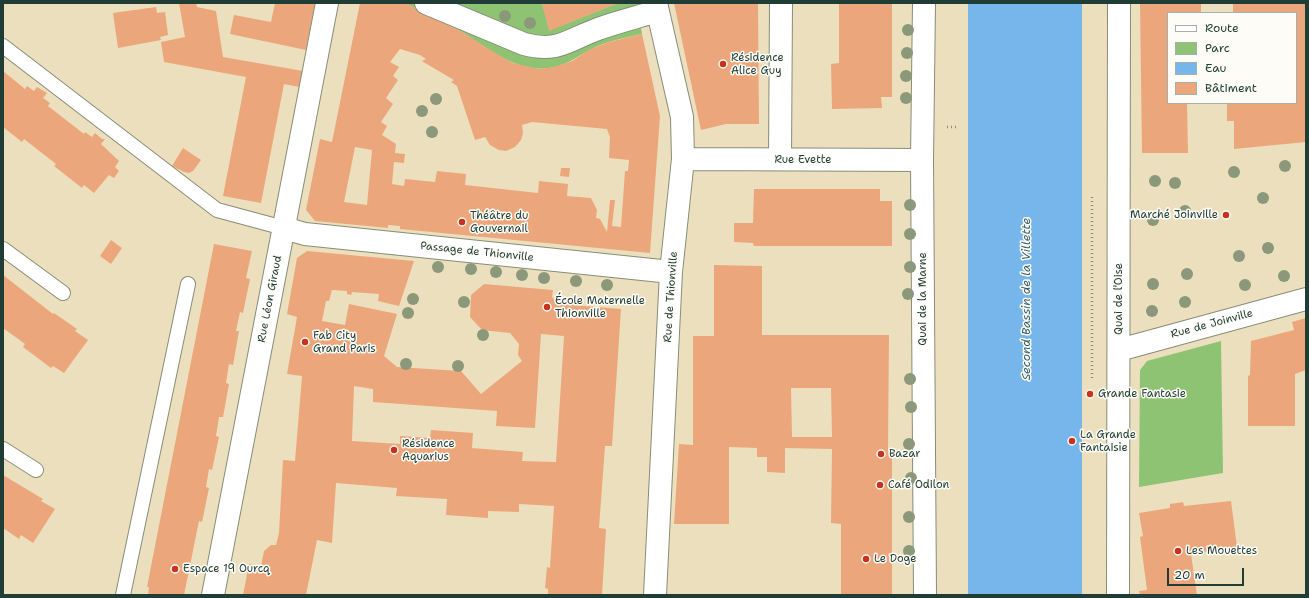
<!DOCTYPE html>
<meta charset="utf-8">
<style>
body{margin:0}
#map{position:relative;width:1309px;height:598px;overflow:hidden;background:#ecdfbd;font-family:"Shantell Sans",sans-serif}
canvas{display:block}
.frame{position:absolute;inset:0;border:4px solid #1f3d34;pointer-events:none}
.legend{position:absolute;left:1167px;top:12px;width:130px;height:92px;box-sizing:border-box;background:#fdfcf7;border:1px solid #a4b0a9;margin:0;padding:5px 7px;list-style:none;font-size:12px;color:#1f3d34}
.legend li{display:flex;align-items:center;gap:8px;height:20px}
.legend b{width:20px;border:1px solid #a4b0a9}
.scale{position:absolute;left:1167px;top:568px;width:77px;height:18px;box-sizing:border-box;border:2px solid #1f3d34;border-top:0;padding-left:5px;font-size:12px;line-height:14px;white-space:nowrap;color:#1f3d34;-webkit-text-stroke:3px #fdfcf7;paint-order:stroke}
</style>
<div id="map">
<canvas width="1309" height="598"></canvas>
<div class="frame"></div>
<ul class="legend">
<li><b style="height:5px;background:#fff"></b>Route</li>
<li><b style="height:11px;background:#8fc374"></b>Parc</li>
<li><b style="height:11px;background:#77b6ea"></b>Eau</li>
<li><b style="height:11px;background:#eba77b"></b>Bâtiment</li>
</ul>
<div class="scale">20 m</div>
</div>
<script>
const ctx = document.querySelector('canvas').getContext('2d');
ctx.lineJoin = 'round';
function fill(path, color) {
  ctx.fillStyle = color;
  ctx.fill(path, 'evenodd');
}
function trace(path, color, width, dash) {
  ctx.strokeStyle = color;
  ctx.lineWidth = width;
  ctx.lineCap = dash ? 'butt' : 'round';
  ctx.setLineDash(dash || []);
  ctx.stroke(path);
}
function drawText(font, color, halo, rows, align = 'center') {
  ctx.font = font + ' "Shantell Sans",sans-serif';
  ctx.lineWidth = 3;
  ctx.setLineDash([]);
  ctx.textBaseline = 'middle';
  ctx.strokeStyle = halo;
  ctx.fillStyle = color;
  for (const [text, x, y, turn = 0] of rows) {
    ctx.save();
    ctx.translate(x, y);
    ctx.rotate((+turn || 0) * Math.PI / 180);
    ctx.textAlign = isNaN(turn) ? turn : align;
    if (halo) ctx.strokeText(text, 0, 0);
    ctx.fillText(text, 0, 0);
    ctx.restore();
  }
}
fill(new Path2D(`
 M405 3H542L550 30 618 3H637L642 34C624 38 606 41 590 50 578 56 568 64 554 67 518 76 486 46 457 29 441 19 422 12 405 3Z
 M1221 341 1223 473 1139 487 1140 370 1147 361Z`), '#8fc374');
fill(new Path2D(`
 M968 3H1082V595H968Z`), '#77b6ea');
fill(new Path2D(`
 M179 3H196L197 7 216 11 223 57 303 71 299 87 284 84 261 203 223 196 246 77 164 62 161 42 185 37Z
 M275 3H315L306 50 230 34 234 15 271 22Z
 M360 3H405L457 29 497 54 513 63 539 69 554 67 572 61 589 50 609 42 642 34 660 116 650 253 400 229V226L388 225V228L315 221 306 210 320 139 332 142ZM400 49 420 55 426 59 422 61 425 63 454 80 451 82 457 86 475 140 485 137 490 145 499 150 506 151 515 147 521 140 523 133 522 125 532 122 607 129 610 137 609 158 629 160 628 171H625L621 227 612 226 615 200H610L607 232 600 219 596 218 597 210 591 198 567 196 568 184 539 181 538 193 465 185 466 174 437 171 435 182 405 179 404 186 392 184 394 162 404 163 405 154 395 153 396 144 382 135 387 126 381 122 393 104 386 98 398 80 393 76 399 67 390 62ZM355 147 372 150 367 205 344 202Z
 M542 3H618L549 31Z
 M674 3H758L759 124H726L701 130Z
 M839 3H892V97H881L882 108 832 109 831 64 839 63Z
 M1140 3H1201V13H1168V103H1187L1188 153H1142Z
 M1233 3H1306V142L1234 149V121H1227V103H1296V13H1233Z
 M156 7 157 13 165 12 168 35 160 37 161 40 118 48 113 13Z
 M3 71 25 89 27 86 34 91 37 87 47 93 43 98 50 103 48 106 84 134 85 132 92 137 95 133 102 139H105L101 144 119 161 115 167 119 171 114 178 109 175 94 193 84 185 82 188 54 166 56 164 24 139 22 142 3 127Z
 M183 148 201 160 193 171 189 173 184 172 172 166Z
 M561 168H570L569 177 560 176Z
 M754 189H880V201H892V246H754L753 243 734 242V223H753Z
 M111 240 122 248 111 264 100 256Z
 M214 244 252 251 246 278 250 279 243 313 240 312 236 331H239L233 365 229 364 226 383 229 384 223 417H219L216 436 219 437 212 470 209 469 206 487 209 488 202 522 199 521 184 595H148L149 587H147Z
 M307 251 414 261 399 306 378 301 379 294 352 292 351 295 347 294V291L332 290 329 301H326L322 321 345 325 349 304 397 314 384 356 397 367 461 371 481 394 522 361 518 355 519 344 510 333 482 330 470 317 471 295 484 284 553 290 552 297 559 304 621 309 612 446H605L599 528 606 529 602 595H548V589L545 588 547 567 550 568 554 506 519 504V512L488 511V518L446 515 447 499 396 496 397 488 336 483 332 543 317 540 306 595H243L249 564 261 566 264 551 271 545H276L279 533 283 460 295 461 302 376 287 374 297 317 287 314 297 258ZM541 334 564 336 556 462 522 461 523 452 472 448 473 433 431 430 430 438 400 436V444L352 441 354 386 373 389V402L497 411 496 426 535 428Z
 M714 265 762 266V335H889L888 449H892V595H841V524L831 523 832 449 785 448V473L767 472V457H757V448L729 447V524H674L679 444 693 445V336H714ZM791 388H831L832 437H792Z
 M3 275 53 314 54 313 77 329 75 331 88 340 64 373 53 366 51 368 23 347 25 344 3 328Z
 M1306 318V370L1295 374V426H1248V376L1250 375 1251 341 1294 330 1292 322Z
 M3 475 43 499 41 501 55 509 33 543 21 535 19 539 3 528Z
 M1231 501 1237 547 1191 554 1197 595H1140L1139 591 1147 590 1140 537 1143 536 1139 513 1170 508V504L1183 502 1184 506Z`), '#eba77b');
const lane = new Path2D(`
 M3 46 217 210 284 228
 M3 249 63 293
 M3 449 36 470
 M123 595 188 284`);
const street = new Path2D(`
 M426 3 524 44C558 53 568 40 598 29 617 22 638 17 657 11
 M924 3 922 160 925 595
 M683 159 922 160
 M780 159 781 3
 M284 228 305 234 671 272
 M1119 350 1306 299
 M213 595 327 3
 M655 595 671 272 683 159 682 117 656 3
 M1118 595 1119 3`);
trace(lane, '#868e78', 16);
trace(street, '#868e78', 24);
trace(new Path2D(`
 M947 127H956
 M1092 378V195`), '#868e78', 2.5, [1, 3]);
trace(lane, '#fff', 14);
trace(street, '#fff', 22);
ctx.fillStyle = '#8b987a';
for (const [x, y] of [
 [505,16],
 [530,23],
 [908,30],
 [907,53],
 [906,76],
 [906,98],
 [436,99],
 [422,111],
 [432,132],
 [1285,166],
 [1234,172],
 [1155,181],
 [1175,183],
 [1263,198],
 [910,205],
 [1185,211],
 [1153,220],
 [910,234],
 [1268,248],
 [1239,256],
 [438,267],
 [910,267],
 [471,269],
 [496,272],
 [1187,274],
 [522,275],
 [1284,276],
 [544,278],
 [576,281],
 [1153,284],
 [607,285],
 [1245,285],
 [908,294],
 [413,299],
 [464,302],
 [1185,302],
 [1152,311],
 [408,313],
 [483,335],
 [406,364],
 [458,366],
 [910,379],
 [911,407],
 [909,444],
 [911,478],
 [909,517],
 [909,551]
]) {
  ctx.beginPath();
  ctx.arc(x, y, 6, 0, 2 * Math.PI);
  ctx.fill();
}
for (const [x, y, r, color] of [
 [723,64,4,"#c8321e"],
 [1226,215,4,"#c8321e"],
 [462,222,4,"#c8321e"],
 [547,307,4,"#c8321e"],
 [305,342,4,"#c8321e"],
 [1090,394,4,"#c8321e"],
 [1072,441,4,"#c8321e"],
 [394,450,4,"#c8321e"],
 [881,454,4,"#c8321e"],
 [880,485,4,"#c8321e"],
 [1178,551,4,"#c8321e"],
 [866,559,4,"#c8321e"],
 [175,569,4,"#c8321e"]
]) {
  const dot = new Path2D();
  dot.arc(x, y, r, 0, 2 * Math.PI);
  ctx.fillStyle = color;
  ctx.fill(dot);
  trace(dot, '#fdfcf7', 1.5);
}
drawText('11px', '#1f3d34', '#fdfcf7', [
 ["Résidence",731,58],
 ["Alice Guy",731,71],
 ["Marché Joinville",1218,215,"right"],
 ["Théâtre du",470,216],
 ["Gouvernail",470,229],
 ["École Maternelle",555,301],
 ["Thionville",555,314],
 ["Fab City",313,336],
 ["Grand Paris",313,349],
 ["Grande Fantasie",1098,394],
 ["La Grande",1080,435],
 ["Fantaisie",1080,448],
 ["Résidence",402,444],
 ["Aquarius",402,457],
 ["Bazar",889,454],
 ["Café Odilon",888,485],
 ["Les Mouettes",1186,551],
 ["Le Doge",874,559],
 ["Espace 19 Ourcq",183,569]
], 'left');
drawText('11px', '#1f3d34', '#fdfcf7', [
 ["Rue Evette",803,160],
 ["Passage de Thionville",477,252,6],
 ["Rue de Thionville",671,297,-86],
 ["Rue Léon Giraud",270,299,-79],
 ["Quai de la Marne",923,299,-90],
 ["Quai de l'Oise",1119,299,-90],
 ["Rue de Joinville",1212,324,-15]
]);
drawText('italic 12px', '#39616b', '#fdfcf7', [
 ["Second Bassin de la Villette",1027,299,-90]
]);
</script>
